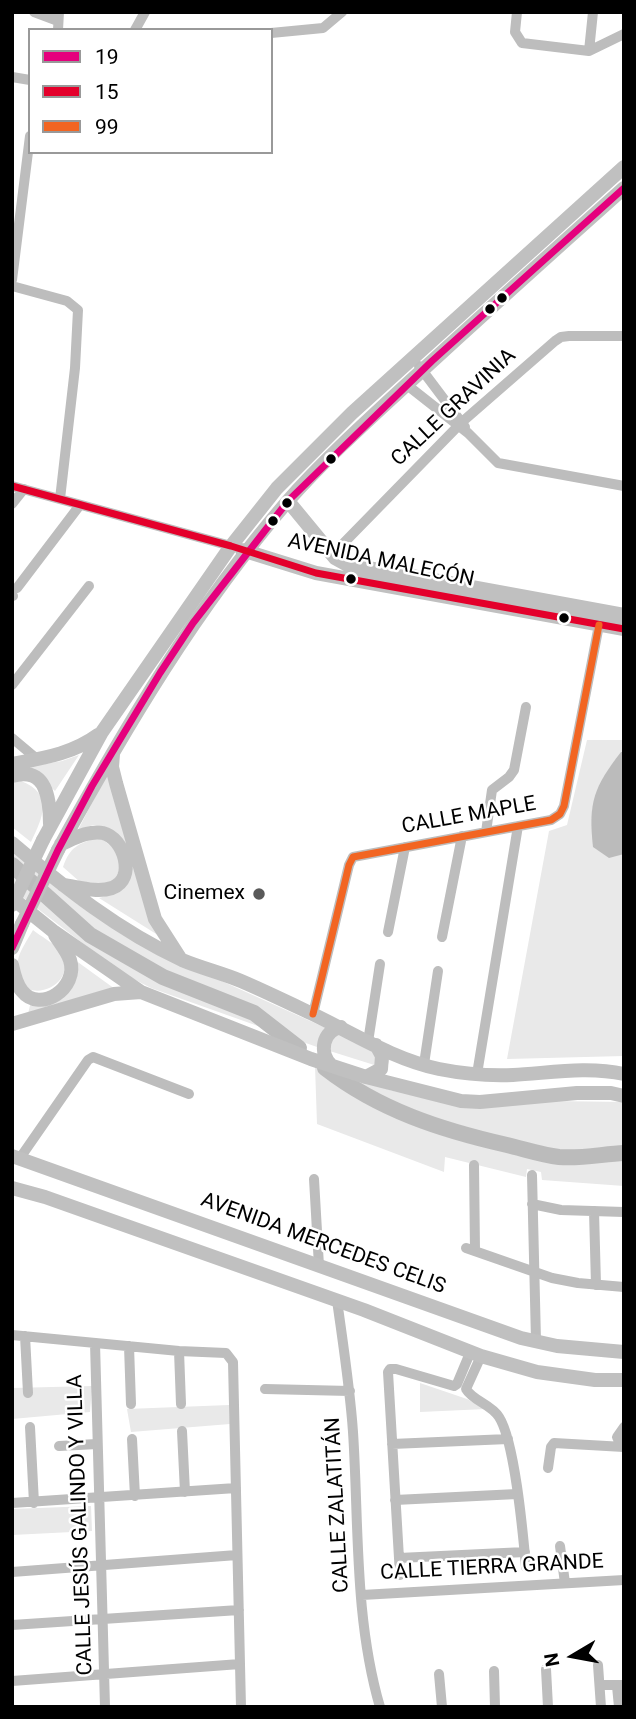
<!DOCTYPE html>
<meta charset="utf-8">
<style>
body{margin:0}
#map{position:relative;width:636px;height:1719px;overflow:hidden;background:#fff;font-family:Roboto,sans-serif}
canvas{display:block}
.frame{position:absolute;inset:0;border:14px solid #000;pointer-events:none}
.legend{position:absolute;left:28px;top:28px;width:245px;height:126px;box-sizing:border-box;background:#fff;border:2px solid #999;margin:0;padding:9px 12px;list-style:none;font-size:21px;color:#000}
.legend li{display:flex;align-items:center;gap:14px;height:35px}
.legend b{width:35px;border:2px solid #999}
.north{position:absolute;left:538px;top:1621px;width:70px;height:70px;-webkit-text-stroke:5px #fff;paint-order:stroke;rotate:260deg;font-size:19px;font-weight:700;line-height:28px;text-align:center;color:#000}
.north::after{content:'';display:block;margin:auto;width:24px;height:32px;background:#000;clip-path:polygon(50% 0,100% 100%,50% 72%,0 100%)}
</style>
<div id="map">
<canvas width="636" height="1719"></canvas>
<div class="frame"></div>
<ul class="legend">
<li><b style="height:9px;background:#e5007d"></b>19</li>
<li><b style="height:9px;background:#e4002b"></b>15</li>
<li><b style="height:9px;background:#f26522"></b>99</li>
</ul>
<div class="north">N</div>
</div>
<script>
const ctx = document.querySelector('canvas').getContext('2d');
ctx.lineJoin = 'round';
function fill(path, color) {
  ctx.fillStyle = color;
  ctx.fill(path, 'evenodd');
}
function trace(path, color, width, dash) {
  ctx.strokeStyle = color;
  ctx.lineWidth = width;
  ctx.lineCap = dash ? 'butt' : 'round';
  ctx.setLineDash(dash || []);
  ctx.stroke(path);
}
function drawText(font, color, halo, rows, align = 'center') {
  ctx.font = font + ' Roboto,sans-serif';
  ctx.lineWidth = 5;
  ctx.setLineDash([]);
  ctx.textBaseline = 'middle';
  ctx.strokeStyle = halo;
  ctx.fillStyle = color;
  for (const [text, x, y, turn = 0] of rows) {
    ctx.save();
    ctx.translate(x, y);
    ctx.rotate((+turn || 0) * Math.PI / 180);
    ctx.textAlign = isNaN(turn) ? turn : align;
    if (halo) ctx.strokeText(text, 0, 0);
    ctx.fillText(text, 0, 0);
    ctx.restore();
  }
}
fill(new Path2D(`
 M587 740H624V1056L507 1059 549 831 567 825Z
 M79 755 55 791 31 769 12 770 62 761Z
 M108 772 161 937 99 898 116 893 130 877 106 827 93 825 78 830Z
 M21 781C54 794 43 817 31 842L12 827V783Z
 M99 838C119 847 128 870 109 884L80 882 63 867C70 847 78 843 99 838Z
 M12 846 195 969 390 1057 387 1069 317 1047 151 988 120 972 12 889Z
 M33 930C40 936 54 943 59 950 86 989 9 1013 18 960 20 950 28 939 33 930Z
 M75 960 115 989 28 1014 31 1001H51Z
 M315 1066 393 1091 552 1101 624 1102V1186L542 1180 541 1172 527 1169 526 1177 445 1157 444 1172 317 1124Z
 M420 1383 467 1399 486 1409 420 1412Z
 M92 1386 90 1412 12 1419V1388Z
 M229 1405 230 1424 131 1432 127 1409Z
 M91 1506 92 1531 12 1535V1509Z`), '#e9e9e9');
fill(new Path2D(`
 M621 752H624V854L609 858 593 847C588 802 594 787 621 752Z`), '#bbb');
trace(new Path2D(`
 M12 865 90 935 163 977 254 1013 299 1048
 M325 1068C379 1110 441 1130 507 1145 524 1149 542 1155 559 1157 580 1159 603 1154 624 1153`), '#bbb', 16);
trace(new Path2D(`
 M34 12 58 21
 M517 12 515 32 522 43 589 51 624 34
 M58 30 59 12
 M135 30 145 12
 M271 33 323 28 342 12
 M589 51 593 12
 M12 77 30 80
 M12 280 30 136
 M12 286 67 301 78 310 75 368 60 499
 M419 366 465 427
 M407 385 468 433 498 463 624 486
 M12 486 231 546
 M12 504 24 489
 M332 555 462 422 555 341 561 337 569 336H624
 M17 588 80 505
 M12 596H13
 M12 685 89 586
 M12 738 37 759
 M486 832 492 790 509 777 514 770 526 707
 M388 932 405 847
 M442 937 462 836
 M313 1014 349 865 353 857 551 820 560 814 564 806 599 625
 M368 1042 380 964
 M424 1064 438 971
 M477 1074 518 826
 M20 1158 88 1060 93 1057 189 1094
 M474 1165 475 1251
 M532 1175 536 1341
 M314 1179 319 1266
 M532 1204 561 1210 624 1212
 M594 1211 596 1285
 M466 1248 552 1278 578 1283 624 1287
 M337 1300C343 1344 350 1388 353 1432 359 1523 354 1618 380 1707
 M12 1335 179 1351 226 1353 233 1362 241 1707
 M25 1336 28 1393
 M95 1343 105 1707
 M129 1346 131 1404
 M179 1351 181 1404
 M481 1356 466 1389C473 1401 491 1404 499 1417 515 1442 523 1534 526 1567
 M265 1389 350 1391
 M30 1427 34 1503
 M182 1431 185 1492
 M132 1439 135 1496
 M392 1444 508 1439
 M59 1446 97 1444
 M622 1447 617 1437 624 1427
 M548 1468 551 1447 554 1443 624 1447
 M395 1500 517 1494
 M12 1503 236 1488
 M560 1546 565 1583
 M399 1558 525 1552
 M12 1572 237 1555
 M400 1575 388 1372 390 1369H396L454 1386 457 1384 470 1353
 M362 1595 624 1580
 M12 1625 239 1610
 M598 1665 601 1707
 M546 1669 548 1707
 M494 1671 495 1707
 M439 1674 442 1707
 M12 1681 240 1664
 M600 1685H624
 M617 1686 619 1707`), '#bdbdbd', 10);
trace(new Path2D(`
 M288 501 335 558 346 564 624 615
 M242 550 316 573 624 629
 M113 754 112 767 116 783 155 919 180 958
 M12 764C44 758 72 754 98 735
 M12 776C47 766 50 800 50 824
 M43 840 102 732 231 546 277 488 352 413 624 167
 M12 843C65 888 118 930 182 960 201 968 222 973 241 981 262 990 283 1000 304 1010 348 1030 391 1059 439 1069 464 1074 488 1076 513 1075 550 1073 587 1066 624 1074
 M61 844C73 839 89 830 103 833 124 838 137 879 112 888 97 893 78 887 63 885
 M58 850C125 728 196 608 287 502 321 463 366 422 404 387 477 320 550 254 624 188
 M12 898 53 931 141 992 311 1059 366 1077 461 1101 480 1102 577 1093H611L624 1096
 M12 948 22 924
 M12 965C14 974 16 984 22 991 40 1014 79 988 70 960 67 951 60 943 55 935
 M12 1024 114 994 141 992
 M331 1065C319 1053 322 1031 341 1027
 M366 1077 381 1069 382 1056 376 1045
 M12 1156 521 1338 557 1346 624 1352
 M12 1188 45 1197 364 1310 481 1356 537 1372 595 1380H624`), '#c0c0c0', 14);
trace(new Path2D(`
 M12 905 43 840
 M22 924 58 850`), '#c0c0c0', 14);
trace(new Path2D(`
 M12 948 58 850 92 786 160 673 193 623 288 501 432 361 624 188`), '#e5007d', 7);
trace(new Path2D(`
 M12 486 231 546 316 573 624 629`), '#e4002b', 7);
trace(new Path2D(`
 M313 1014 349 865 353 857 551 820 560 814 564 806 599 625`), '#f26522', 7);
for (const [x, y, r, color] of [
 [502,298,6,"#000"],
 [490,309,6,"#000"],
 [331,459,6,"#000"],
 [287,503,6,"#000"],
 [273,521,6,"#000"],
 [351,579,6,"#000"],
 [564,618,6,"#000"],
 [259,894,7,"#595959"]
]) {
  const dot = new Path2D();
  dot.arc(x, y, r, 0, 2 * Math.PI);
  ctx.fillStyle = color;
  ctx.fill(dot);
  trace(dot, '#fff', 2.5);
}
drawText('21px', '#000', '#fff', [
 ["CALLE GRAVINIA",454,408,-43],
 ["AVENIDA MALECÓN",381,561,12],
 ["CALLE MAPLE",469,816,-10],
 ["AVENIDA MERCEDES CELIS",323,1244,20],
 ["CALLE ZALATITÁN",338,1505,-93],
 ["CALLE JESÚS GALINDO Y VILLA",81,1525,-92],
 ["CALLE TIERRA GRANDE",492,1568,-3]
]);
drawText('21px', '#000', '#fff', [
 ["Cinemex",245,894]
], 'right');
</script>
